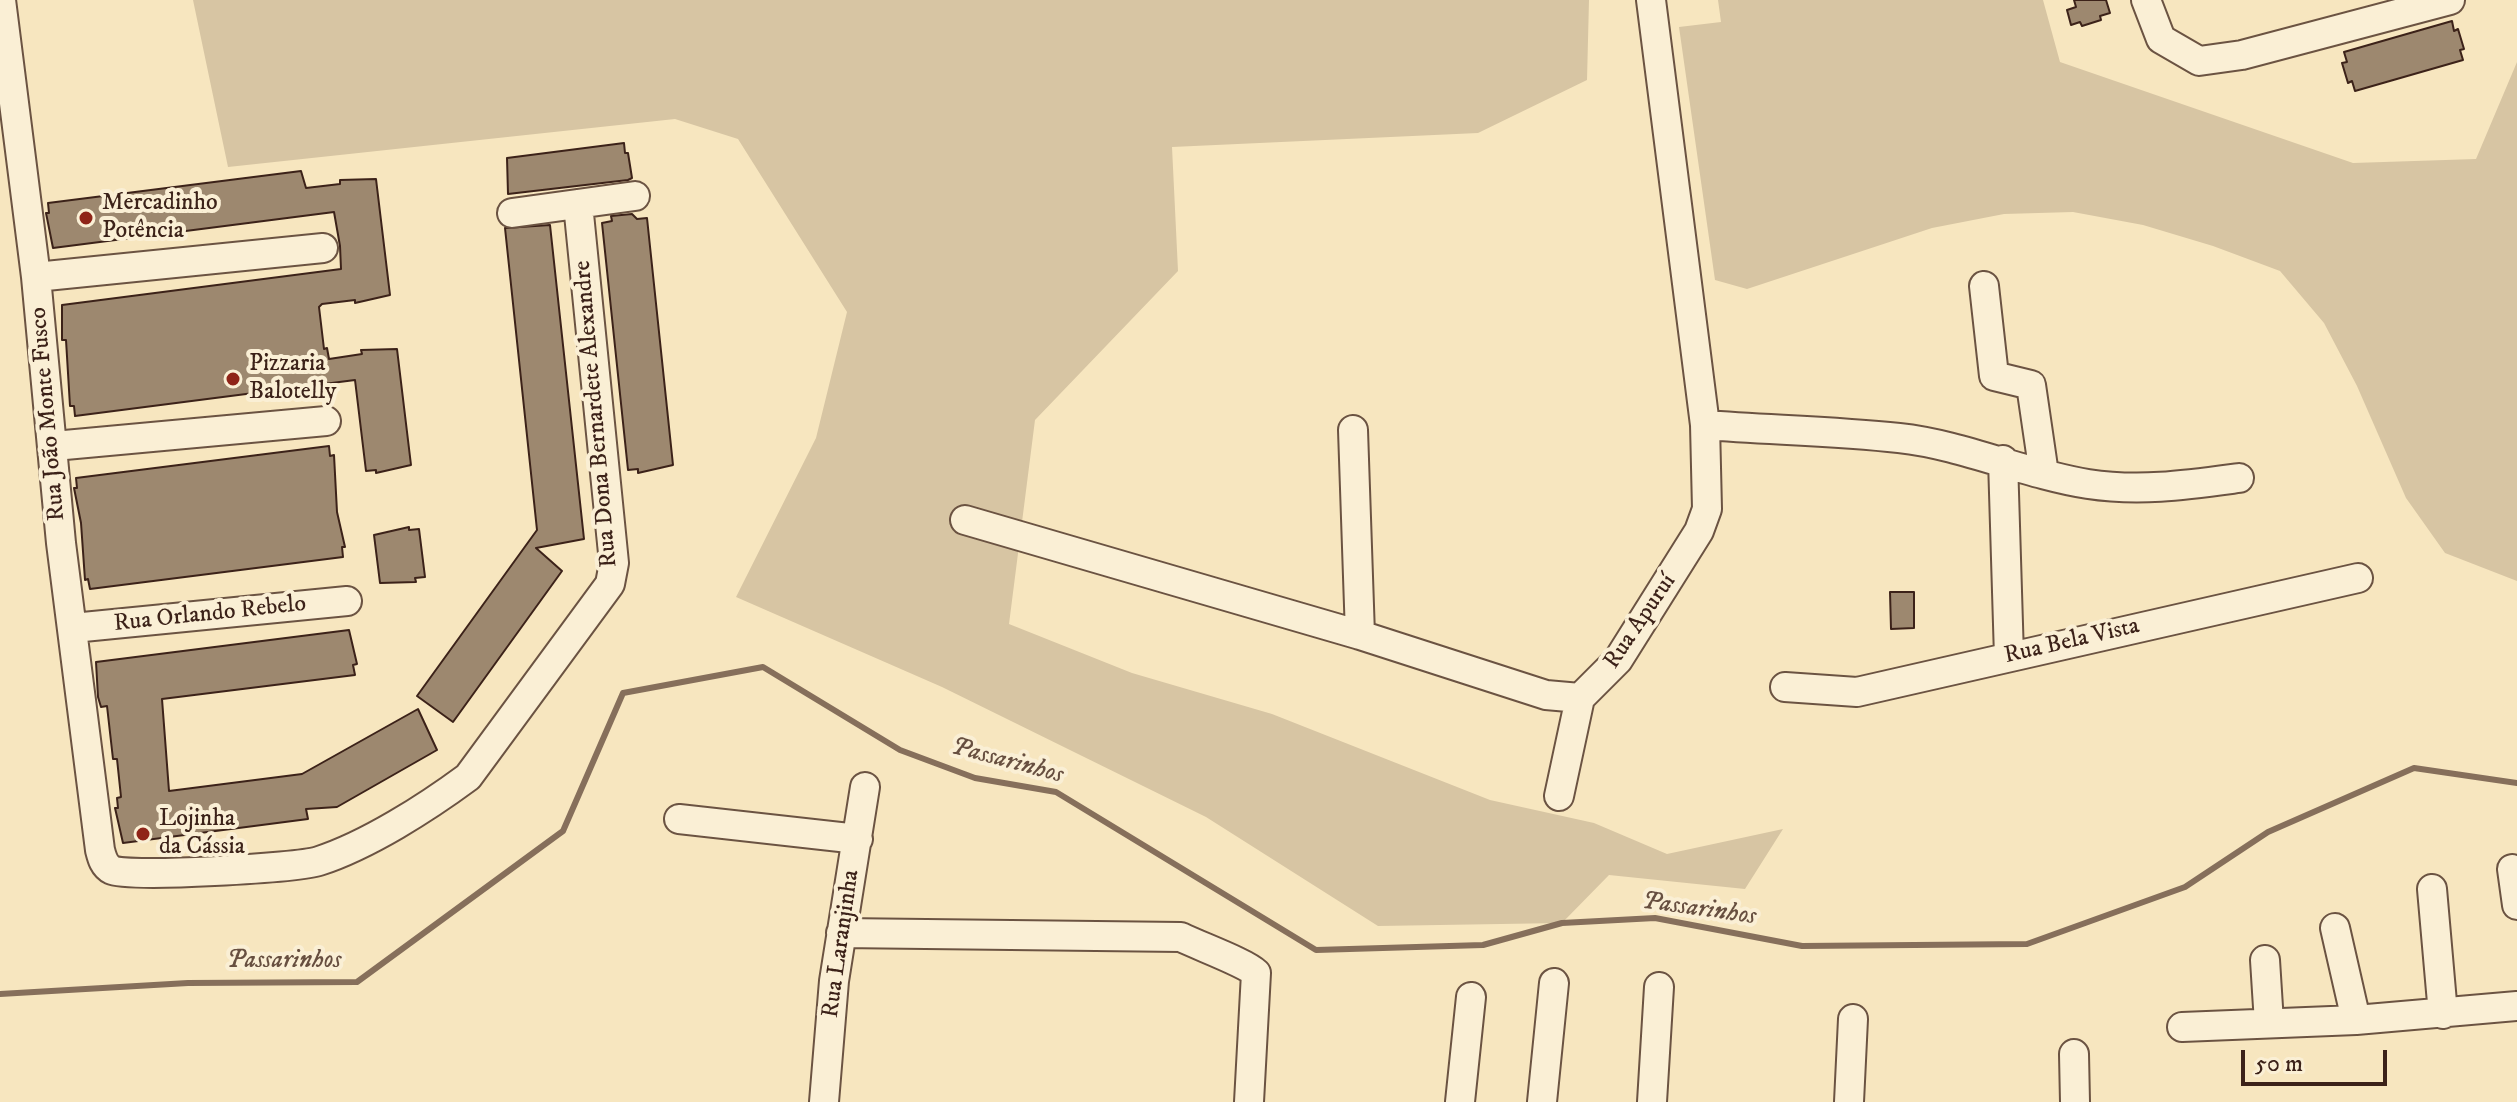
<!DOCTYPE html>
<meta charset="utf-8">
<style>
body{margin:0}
#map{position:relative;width:2517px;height:1102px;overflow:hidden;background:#f7e6bf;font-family:"IM FELL DW Pica",serif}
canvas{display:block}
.scale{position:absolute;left:2241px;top:1050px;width:146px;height:36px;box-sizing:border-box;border:4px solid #3c2219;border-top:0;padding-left:10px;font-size:24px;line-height:28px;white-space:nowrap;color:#3c2219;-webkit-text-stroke:6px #faefd5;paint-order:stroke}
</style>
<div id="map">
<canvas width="2517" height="1102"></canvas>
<div class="scale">50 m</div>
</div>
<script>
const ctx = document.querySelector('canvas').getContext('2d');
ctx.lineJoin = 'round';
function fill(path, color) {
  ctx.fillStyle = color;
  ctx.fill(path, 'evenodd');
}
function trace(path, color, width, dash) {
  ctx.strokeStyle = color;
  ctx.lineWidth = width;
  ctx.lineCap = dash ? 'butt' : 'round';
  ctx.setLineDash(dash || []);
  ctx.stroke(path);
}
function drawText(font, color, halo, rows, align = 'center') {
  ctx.font = font + ' "IM FELL DW Pica",serif';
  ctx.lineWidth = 8;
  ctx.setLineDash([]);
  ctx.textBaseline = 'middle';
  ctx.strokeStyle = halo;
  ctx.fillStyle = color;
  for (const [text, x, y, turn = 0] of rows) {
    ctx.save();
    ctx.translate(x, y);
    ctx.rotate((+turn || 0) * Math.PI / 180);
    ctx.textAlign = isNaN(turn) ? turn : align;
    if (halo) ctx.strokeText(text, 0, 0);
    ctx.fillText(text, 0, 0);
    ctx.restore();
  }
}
fill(new Path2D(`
 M193 0H1589L1587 80 1478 133 1172 147 1178 271 1035 420 1009 624 1132 673 1272 714 1490 800 1594 823 1667 854 1783 829 1745 889 1609 875 1562 923 1378 926 1206 817 942 687 736 597 816 438 847 312 738 139 675 119 228 167Z
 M1718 0H2043L2060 62 2353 163 2476 159 2517 62V581L2445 553 2406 498 2357 386 2324 323 2280 271 2213 246 2143 225 2073 212 2004 214 1932 228 1747 289 1715 280 1679 27 1721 22Z`), '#d7c5a3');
trace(new Path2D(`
 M0 994 188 983 357 982 563 831 623 693 763 667 900 750 975 778 1056 792 1316 950 1483 945 1562 923 1655 918 1802 946 2027 944 2185 887 2268 832 2414 768 2517 783`), '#866f5b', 6);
const building = new Path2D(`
 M2074 0H2106L2110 13 2100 16 2101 20 2082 26 2080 22 2071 25 2067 10 2076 7Z
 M2452 21 2454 31 2458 29 2464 49 2460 50 2463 60 2355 91 2352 81 2348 83 2342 63 2347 62 2344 52Z
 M624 143 625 153H628L632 178 628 180 508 194 507 158Z
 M301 171 306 188 340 184V180L376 179 390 295 355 303V300L322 304 319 307 324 349 327 348 329 359 362 354 361 350 397 349 411 465 376 473V470L366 471 355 380 75 416 74 406H70L66 340H62V305L341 269 340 246 334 212 53 248 46 213H49L48 203Z
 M632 214 637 219 647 218 673 465 638 473V469L628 470 602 223 612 221 611 216Z
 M550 225 584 539 536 548 562 571 453 722 417 696 537 530 505 228Z
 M329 446 330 456 334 455 337 512 345 547H342L343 557 90 589 88 579 85 580 81 523 74 488H77L76 478Z
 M409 527V530L419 529 425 577 415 578 416 582 380 583 374 535Z
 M1890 592H1914V628L1891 629Z
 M349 630 357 664 353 665 355 675 162 699 169 791 302 774 418 709 437 750 337 807 306 809 308 819 123 843 115 808H118L117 798 121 797 117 759H113L107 706 101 707 98 697 96 662Z`);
fill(building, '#9d886f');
trace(building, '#3c2219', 2);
const minor = new Path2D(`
 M1 0 36 277 61 543 100 850C102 858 104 866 112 870 128 878 299 868 319 861 368 845 426 808 468 777L610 584 614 563 578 204
 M2146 0 2161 39 2199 61 2242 55 2450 0
 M512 213 635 196
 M36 277 323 248
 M1984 286 1994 376 2031 385 2044 474
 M1705 425C1769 430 1835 431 1899 438 1964 445 2024 474 2088 484 2140 492 2187 485 2239 478
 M1353 430 1360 635
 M54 446 326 421
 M2003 460 2009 657
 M965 520 1360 635 1546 695 1580 698 1618 660 1699 531 1707 509 1705 425 1651 0
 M73 628 347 601
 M1785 687 1857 692 2358 578
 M1559 796 1580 698
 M679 819 858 839
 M2512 869 2517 905
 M2432 889 2443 1014
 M2335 928 2356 1020
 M841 933 1181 937C1199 946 1246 963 1256 973L1249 1102
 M2265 960 2269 1023
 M2182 1027 2356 1020 2517 1006
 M2074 1054 2075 1102
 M824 1102 834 981 865 787
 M1460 1102 1471 997
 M1542 1102 1554 983
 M1652 1102 1659 987
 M1849 1102 1853 1019`);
trace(minor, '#6b5342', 32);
trace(minor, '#faefd5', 28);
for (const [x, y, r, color] of [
 [86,218,8,"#8f2418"],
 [233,379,8,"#8f2418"],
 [143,834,8,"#8f2418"]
]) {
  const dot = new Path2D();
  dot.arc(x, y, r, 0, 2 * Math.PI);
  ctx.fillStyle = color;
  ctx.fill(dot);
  trace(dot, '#faefd5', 3);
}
drawText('24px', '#3c2219', '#faefd5', [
 ["Mercadinho",102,204],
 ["Potência",102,232],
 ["Pizzaria",249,365],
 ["Balotelly",249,393],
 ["Lojinha",159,820],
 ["da Cássia",159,848]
], 'left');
drawText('24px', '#3c2219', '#faefd5', [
 ["Rua João Monte Fusco",49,414,-95],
 ["Rua Dona Bernardete Alexandre",597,414,-95],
 ["Rua Orlando Rebelo",210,615,-6],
 ["Rua Apuruí",1641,622,-56],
 ["Rua Bela Vista",2072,642,-13],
 ["Rua Laranjinha",842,944,-82]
]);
drawText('italic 26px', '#674f40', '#faefd5', [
 ["Passarinhos",1007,762,15],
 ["Passarinhos",1699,910,8],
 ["Passarinhos",284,962]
]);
</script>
